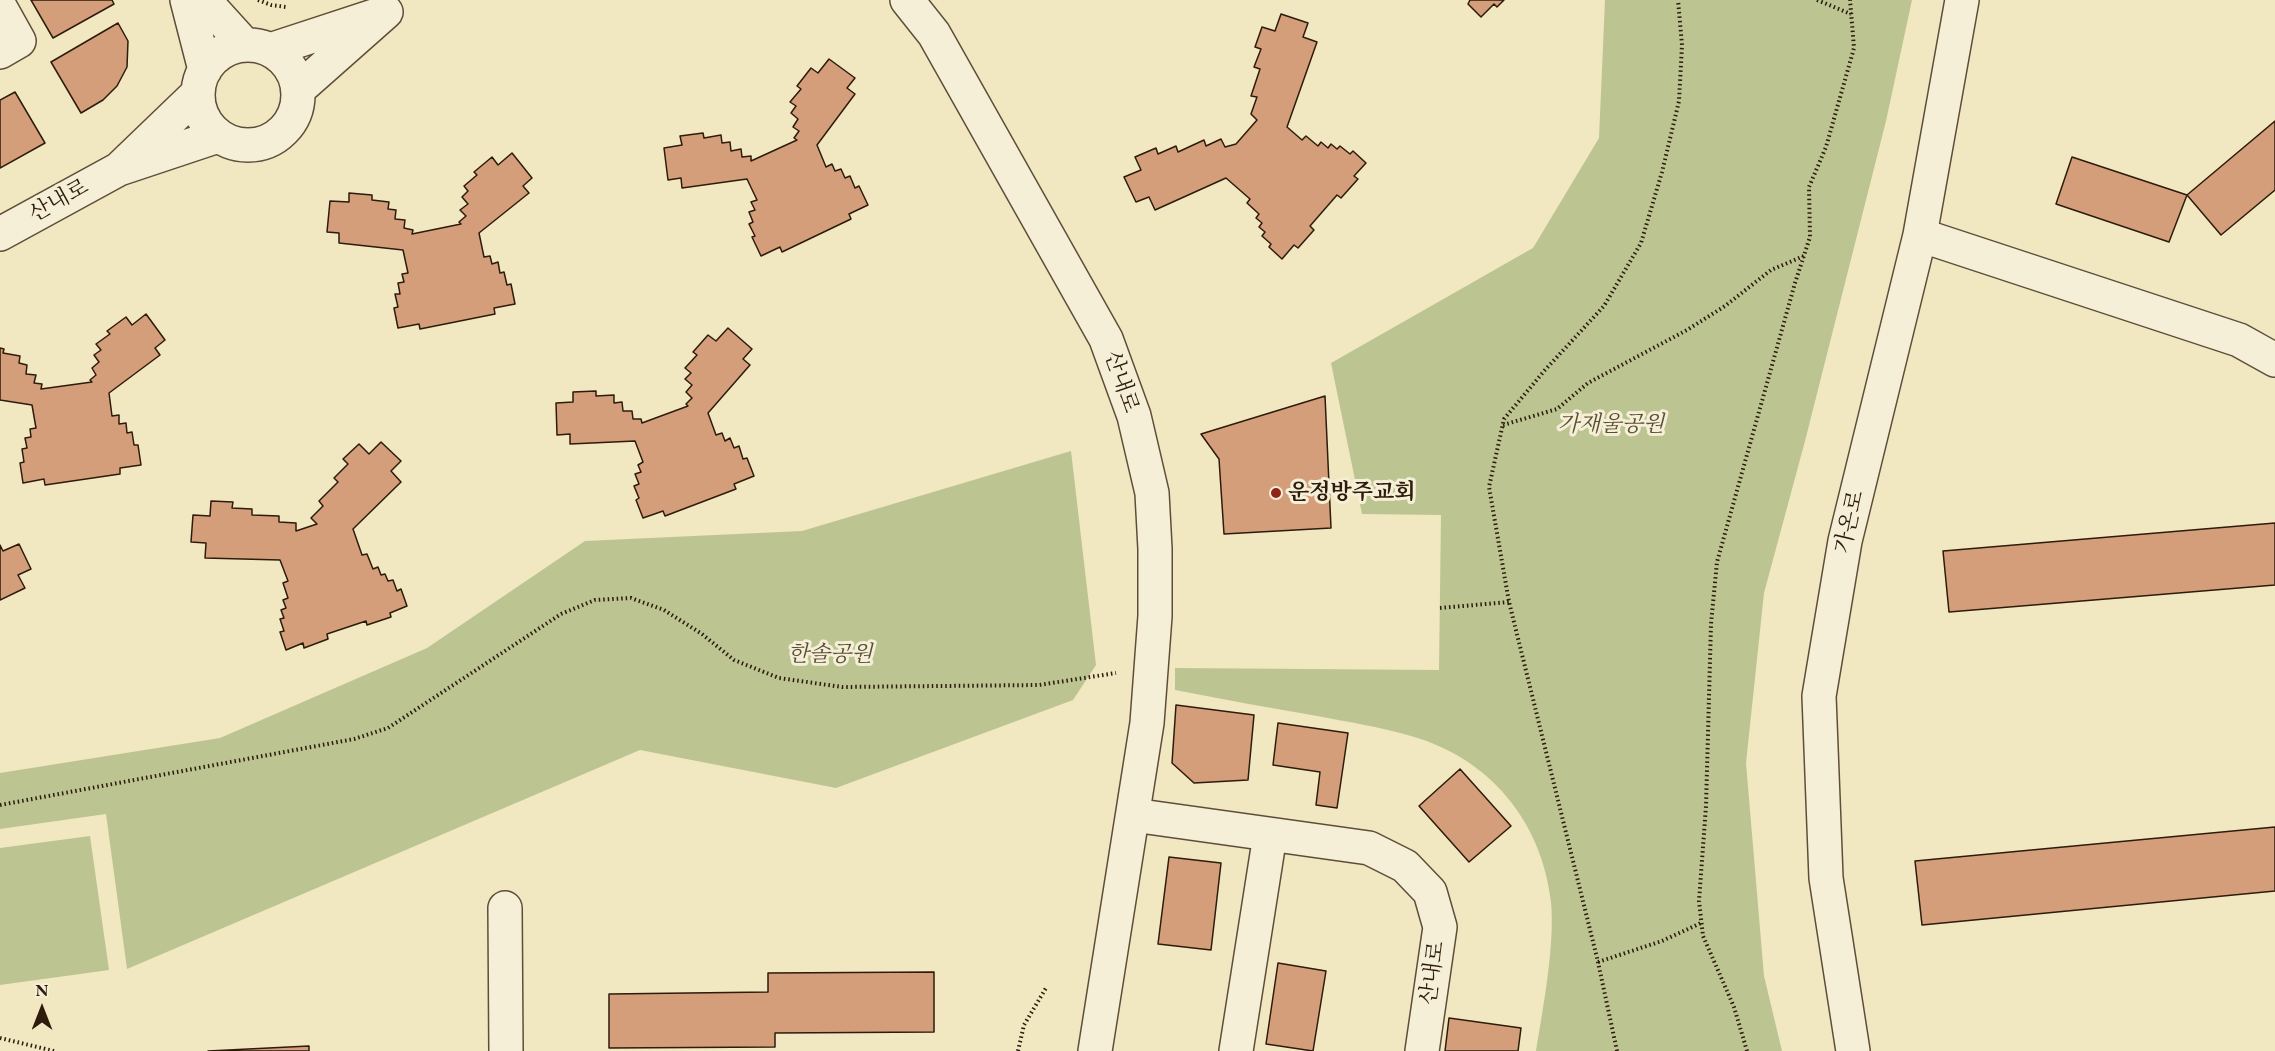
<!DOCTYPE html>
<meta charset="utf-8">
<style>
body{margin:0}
#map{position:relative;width:2275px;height:1051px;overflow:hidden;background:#f1e7c1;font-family:"EB Garamond",serif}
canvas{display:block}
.north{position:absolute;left:12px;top:979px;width:60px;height:60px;-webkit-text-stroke:4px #f6efd7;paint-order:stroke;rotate:0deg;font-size:16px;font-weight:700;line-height:24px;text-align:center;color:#2d1b0c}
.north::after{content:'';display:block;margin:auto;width:21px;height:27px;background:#2d1b0c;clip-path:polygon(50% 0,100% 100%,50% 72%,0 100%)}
</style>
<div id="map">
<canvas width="2275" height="1051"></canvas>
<div class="north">N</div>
</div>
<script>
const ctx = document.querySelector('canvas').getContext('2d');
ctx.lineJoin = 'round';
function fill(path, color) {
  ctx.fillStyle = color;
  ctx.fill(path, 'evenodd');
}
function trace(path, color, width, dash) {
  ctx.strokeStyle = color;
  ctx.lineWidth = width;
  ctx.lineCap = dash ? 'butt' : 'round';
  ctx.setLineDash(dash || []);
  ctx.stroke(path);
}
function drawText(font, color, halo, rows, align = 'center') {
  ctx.font = font + ' "EB Garamond","Noto Serif KR",serif';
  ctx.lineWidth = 6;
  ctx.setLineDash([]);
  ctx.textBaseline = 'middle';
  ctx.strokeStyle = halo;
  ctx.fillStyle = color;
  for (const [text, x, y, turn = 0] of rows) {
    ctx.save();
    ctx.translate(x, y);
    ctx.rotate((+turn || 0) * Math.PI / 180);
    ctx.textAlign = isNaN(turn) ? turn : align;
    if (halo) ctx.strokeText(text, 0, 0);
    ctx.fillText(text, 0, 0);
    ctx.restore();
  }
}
fill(new Path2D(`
 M1605 0H1912L1886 121 1805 441 1764 593 1746 763 1764 976 1782 1051H1536C1543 1008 1555 945 1551 902 1542 821 1489 758 1411 736 1380 727 1349 722 1317 716 1270 708 1222 699 1175 690V668L1439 670 1441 515 1362 514 1331 363 1533 248 1599 138Z
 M1071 451 1096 665 1073 700 836 788 640 750 127 969 106 814 0 829V773L220 738 427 648 585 541 802 531Z
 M90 836 109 970 0 985V848Z`), '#bcc592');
const building = new Path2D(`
 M31 0H112L114 4 53 38Z
 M1470 0H1504L1497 7 1494 4 1481 17 1468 4Z
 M1281 14 1308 23 1303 37 1317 42 1287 127 1302 140 1306 136 1318 146 1321 142 1328 148 1331 144 1337 149 1340 146 1350 154 1353 151 1366 163 1354 176 1358 179 1341 198 1337 195 1310 226 1314 230 1298 248 1294 245 1282 259 1269 247 1271 244 1262 236 1265 232 1259 227 1262 223 1256 218 1259 214 1247 203 1250 199 1226 178 1155 210 1149 197 1136 202 1124 177 1141 170 1135 157 1156 148 1158 154 1176 146 1178 152 1204 140 1206 146 1221 139 1225 147 1236 144 1257 120 1251 114 1257 97 1251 96 1260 69 1254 67 1261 49 1255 47 1262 27 1275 31Z
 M118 23 128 41 127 67 117 86 103 100 81 113 51 62Z
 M829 59 855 78 847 88 855 94 817 145 826 167 832 164 835 171 841 169 845 178 850 176 855 188 859 186 868 205 849 214 851 219 782 252 780 247 761 256 752 237 755 236 749 224 753 222 749 212 755 210 751 202 757 200 747 179 682 188 681 178 668 180 664 148 682 145 680 136 703 133 704 138 721 135 722 143 730 142 731 151 741 149 742 157 751 156V161L797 140 794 138 799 131 793 127 798 119 791 113 796 106 790 102 801 89 797 86 811 68 818 73Z
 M15 92 45 143 0 168V100Z
 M2275 121V190L2221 235 2187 195Z
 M512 153 532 178 523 186 529 193 479 233 484 257 490 256 492 264 498 262 500 273 504 272 507 285 511 284 515 304 494 308 495 314 420 329 419 324 398 328 394 308 398 307 395 294H400L398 283 404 282 402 274 408 273 403 250 339 243V233L327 232 330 201 349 202V193L372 195V200L389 202 388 209 396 210 395 219 405 220 404 228 413 230 412 234 461 224 459 222 466 216 460 210 468 204 462 197 468 191 464 186 477 175 474 172 492 157 498 165Z
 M2072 157 2187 195 2169 242 2056 204Z
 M146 314 165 340 155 348 160 355 109 393 112 416 119 415V424L126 423 127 433 132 432 134 445H138L141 465 120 468V474L45 485 44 479 23 483 20 463 24 462 22 449 27 448 25 438 31 437 30 429 36 428 32 405 0 400V348L4 349 3 353 20 356 19 363 27 365 26 374 36 375 34 383 42 384 41 389 92 382 90 380 96 375 92 368 99 362 94 355 101 350 96 344 110 334 107 331 126 317 132 325Z
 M728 328 752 349 743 359 750 365 708 413 716 435 722 433 725 441 730 438 734 448 739 446 743 459 747 458 754 476 734 484 736 489 665 516 663 511 643 518 636 500 639 498 634 486 639 484 635 474 641 472 638 465 643 462 635 441 570 444V434L557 435 556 403 573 402V392L596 391V396L614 395V403L622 402 623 411H632L633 419H641L642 423 688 406 686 404 692 398 686 392 692 385 685 379 691 373 685 368 697 355 693 352 708 335 716 341Z
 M1325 396 1331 528 1224 534 1219 459 1201 434Z
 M381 442 401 461 391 471 401 482 353 529 362 555 367 554 373 569 378 567 381 575 385 574 388 581 393 580 397 591 401 589 407 606 390 613 391 617 367 625 366 621 327 634 328 639 304 648 303 643 286 650 280 632 284 631 280 619 284 618 281 610 286 608 283 600 288 598 283 583 288 581 280 560 205 558 206 543 191 542 193 515 210 516 211 501 233 502 232 508 252 509V515L279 516V522L296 523V531L317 524 311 518 323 506 319 501 338 482 334 478 348 464 343 459 359 444 369 454Z
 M2275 523V585L1949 612 1943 551Z
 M19 544 31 569 18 575 25 588 0 600V545L3 551Z
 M1176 705 1254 715 1248 780 1194 783 1172 763Z
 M1278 723 1348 733 1337 808 1316 805 1320 772 1273 765Z
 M1460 769 1511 826 1469 862 1419 806Z
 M2275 827V891L1922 925 1915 861Z
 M1169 857 1221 863 1211 950 1158 944Z
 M1278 963 1326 971 1313 1051 1266 1044Z
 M934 972V1032L775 1033V1047L609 1048V994L768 992V973Z
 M1449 1018 1521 1028 1518 1051H1445Z
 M309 1046V1051H208Z`);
fill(building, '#d59e7a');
trace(building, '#2d1b0c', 1.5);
const minor = new Path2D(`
 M187 0 205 70
 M204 0 245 45
 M907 0 934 34 1106 339 1134 416 1152 493 1155 549V616L1147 723 1095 1051
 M0 7 19 41 0 52
 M198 95a50 50 0 1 1 100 0a50 50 0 1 1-100 0Z
 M270 50 386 12 299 89
 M197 94 119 169 218 136
 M0 234 119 169
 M1920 235 2239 340 2275 360
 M1133 815 1369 848 1405 866 1430 892 1440 927 1422 1051
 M505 908 506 1051
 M1236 1051 1270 835
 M1853 1051 1826 878 1819 696 1845 541 1920 235 1962 0`);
trace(minor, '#5e4e39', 36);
trace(new Path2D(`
 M258 0 271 5 286 7
 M1817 0 1851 14
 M1503 425 1557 409 1588 383 1687 330 1725 306 1771 270 1804 256
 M1440 608 1509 602
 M0 805 354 739 388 728 561 614 595 600 631 598 664 610 702 634 734 660 779 678 842 687 1039 685 1116 673
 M1598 962 1662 941 1701 923
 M0 1038 54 1051
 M1018 1051 1024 1025 1046 988
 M1617 1051 1598 962 1509 602 1489 487 1504 419 1545 370 1604 306 1641 243 1662 172 1679 101 1682 45 1678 0
 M1747 1051 1734 1007 1703 936 1699 901 1706 806 1711 624 1717 562 1795 283 1810 237 1809 187 1826 147 1854 48 1850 0`), '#2d1b0c', 4, [1.5, 3]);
trace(minor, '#f6efd7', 33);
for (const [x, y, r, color] of [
 [1276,493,6,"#8f2418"]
]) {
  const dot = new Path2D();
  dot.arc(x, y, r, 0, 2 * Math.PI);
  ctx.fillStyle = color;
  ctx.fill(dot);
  trace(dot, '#f6efd7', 2);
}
drawText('22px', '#2d1b0c', '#f6efd7', [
 ["산내로",59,201,-29],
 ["산내로",1121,382,71],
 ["가온로",1850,522,-77],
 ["산내로",1433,973,-82]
]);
drawText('italic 22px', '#584e34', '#f6efd7', [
 ["가재울공원",1611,425],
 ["한솔공원",830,655]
]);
drawText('bold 22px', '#2d1b0c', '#f6efd7', [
 ["운정방주교회",1288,493]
], 'left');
</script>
